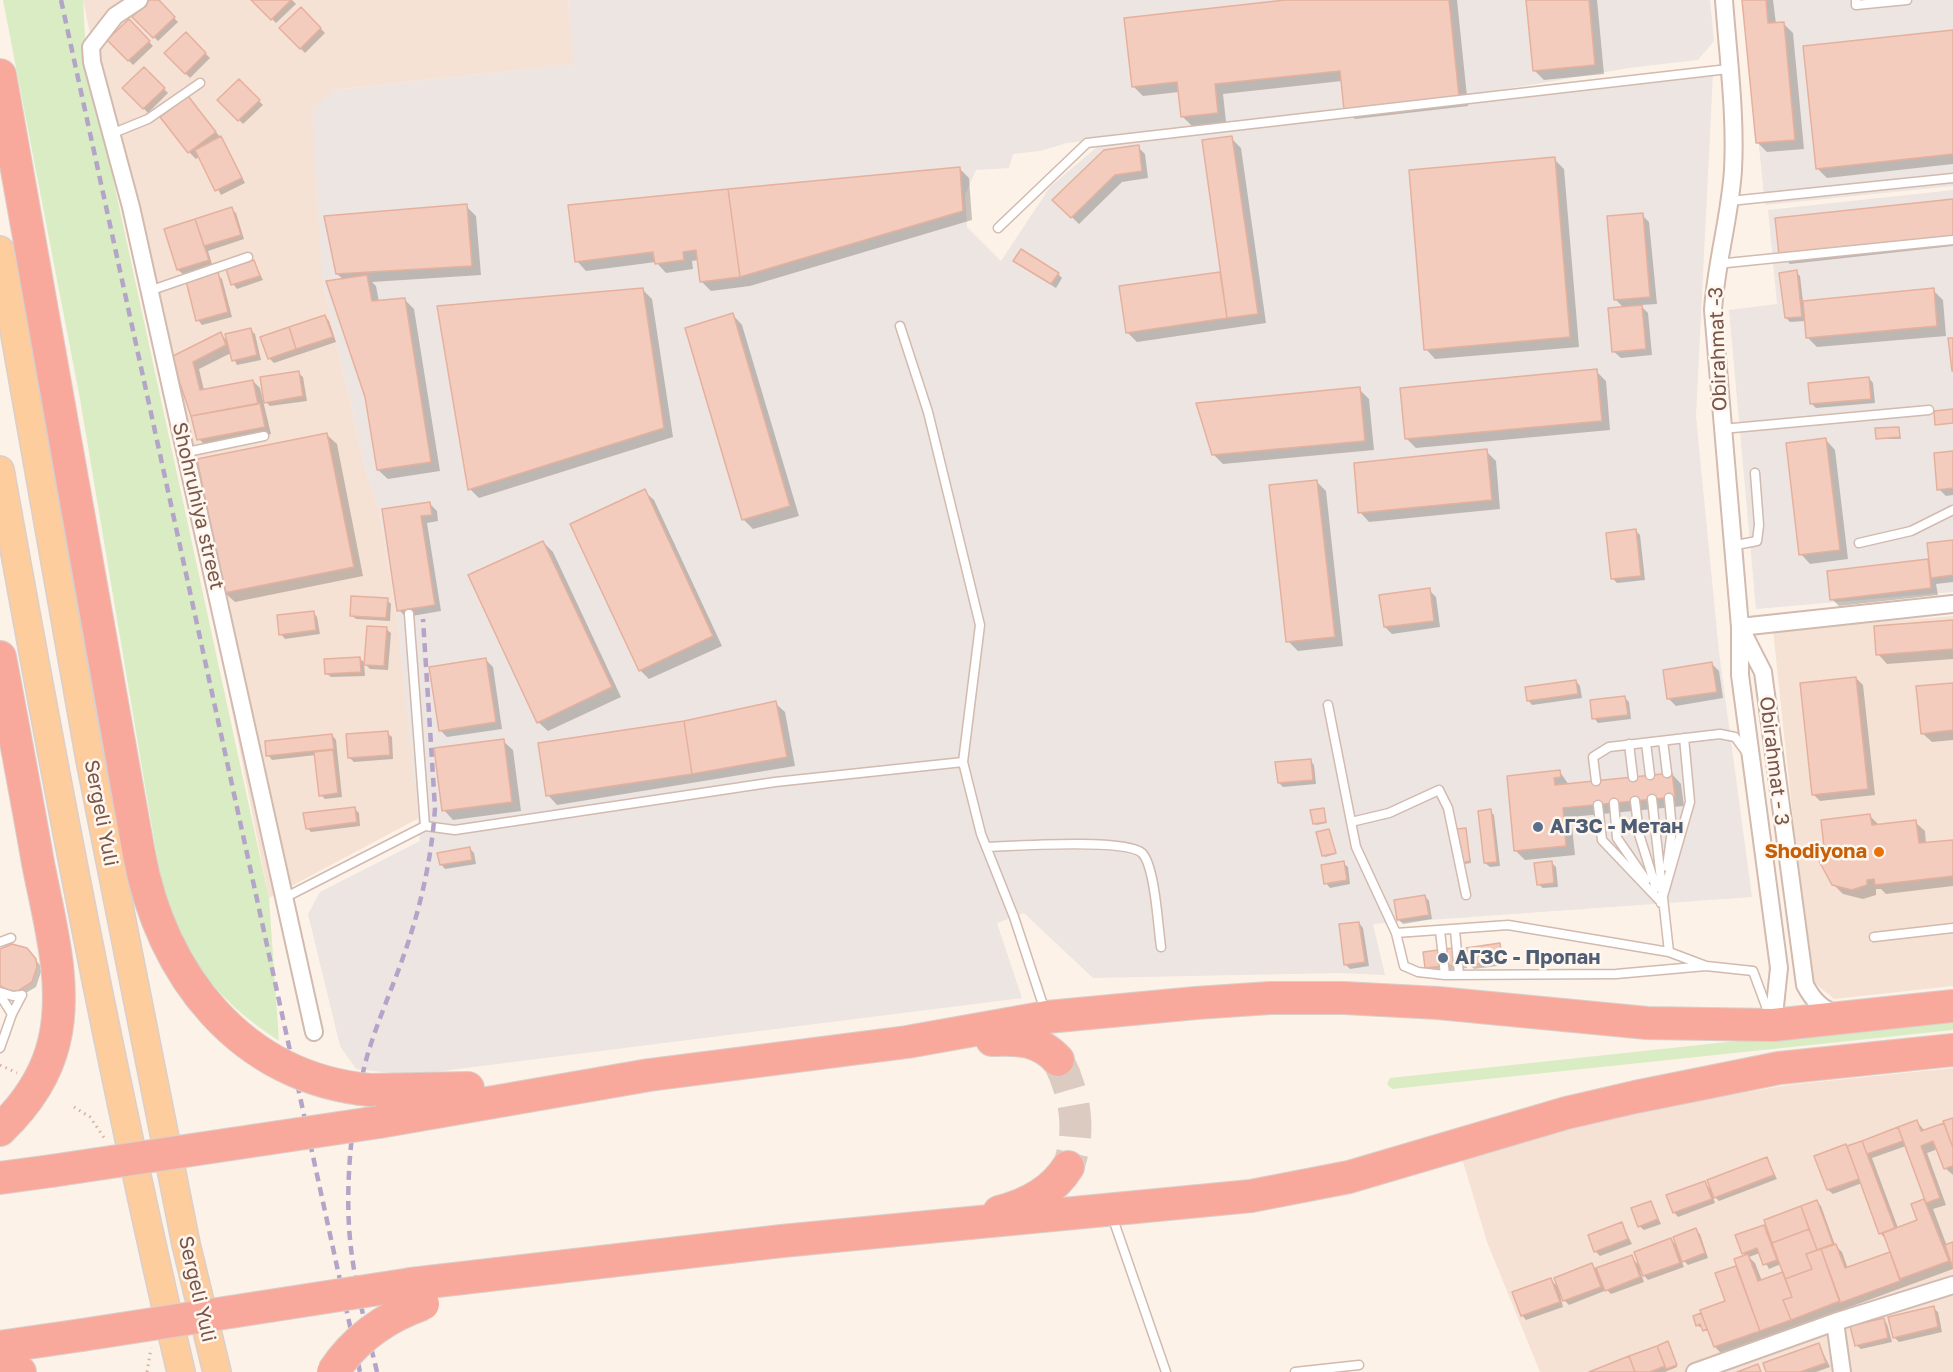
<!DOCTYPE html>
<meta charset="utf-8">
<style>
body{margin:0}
canvas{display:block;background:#fdf2e7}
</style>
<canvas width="1953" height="1372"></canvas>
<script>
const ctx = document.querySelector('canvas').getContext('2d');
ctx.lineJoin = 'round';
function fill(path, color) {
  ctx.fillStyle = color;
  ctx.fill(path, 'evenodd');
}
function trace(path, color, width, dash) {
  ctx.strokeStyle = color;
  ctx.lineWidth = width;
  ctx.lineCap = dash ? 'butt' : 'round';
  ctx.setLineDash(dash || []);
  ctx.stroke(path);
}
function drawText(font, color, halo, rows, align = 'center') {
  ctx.font = font + ' "Golos Text",sans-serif';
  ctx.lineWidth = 5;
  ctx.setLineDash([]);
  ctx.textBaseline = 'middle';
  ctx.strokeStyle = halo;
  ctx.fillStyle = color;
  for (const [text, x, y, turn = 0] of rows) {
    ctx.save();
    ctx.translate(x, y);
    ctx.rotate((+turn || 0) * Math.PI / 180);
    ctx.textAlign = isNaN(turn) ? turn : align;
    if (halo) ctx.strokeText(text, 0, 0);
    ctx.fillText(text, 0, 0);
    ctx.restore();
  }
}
fill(new Path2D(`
 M83 0H568L575 64 334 90 322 277 366 472 379 509 397 617 419 818 269 898 149 291 111 134Z
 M1953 616V986L1834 999 1810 979 1773 630Z
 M1953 1068V1372H1540L1487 1242 1461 1155 1590 1119 1788 1085Z`), '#f5e2d5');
fill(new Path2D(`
 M568 0H1710L1714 41 1698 60 1629 68 1459 97 1067 143 1040 151 1013 154 1009 168 976 170 965 195 967 227 1001 261 1050 187 1098 146 1713 73 1696 416 1719 652 1752 897 1373 924 1385 975 1338 973 1093 978 1024 913 997 923 1022 998 410 1075 356 1069 340 1046 308 914 320 892 420 841 397 617 379 509 366 472 322 277 312 109 334 90 574 64Z
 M1744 0H1953V186L1765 205Z
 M1953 190V592L1756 609 1729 310 1777 304 1768 210Z`), '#ede5e1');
fill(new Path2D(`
 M3 0H83L86 54 269 898 279 1041C209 994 184 956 160 875L80 399Z
 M1953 1018V1030L1392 1089 1387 1084 1390 1078Z`), '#d9ecc4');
fill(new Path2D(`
 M151 0H157L178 22 158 41 134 17Z
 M253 0H292L296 4 276 23Z
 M1299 0H1457L1468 106 1355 119 1345 109 1342 81 1223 94 1226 122 1192 126 1182 116 1179 92 1143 96 1133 86Z
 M1528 0H1597L1604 74 1544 80 1535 71Z
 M1743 0H1773L1776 24 1783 23 1793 33 1804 149 1767 152 1758 143Z
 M301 9 325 33 305 53 281 28Z
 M129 21 153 46 133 65 109 40Z
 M1953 32V164L1827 178 1817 168Z
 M186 34 210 58 190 78 166 53Z
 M144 69 168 93 148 113 124 88Z
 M239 81 263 105 243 124 219 100Z
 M188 98 225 143 245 183 221 195 200 156 196 159 189 152 162 117Z
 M1231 138 1241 148 1266 323 1137 342 1127 332 1120 288 1222 273Z
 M1138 147 1145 154 1148 178 1122 182 1079 224 1054 200Z
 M1554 159 1564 169 1579 347 1435 359 1426 349Z
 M960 169 969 178 972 220 750 286 711 291 701 281 698 260 692 261 693 269 666 273 656 262 586 271 577 261Z
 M1953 200V246L1790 264 1780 254Z
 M466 206 476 216 481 275 372 282 376 286 379 302 404 299 414 309 440 471 388 479 378 470 344 280 337 274Z
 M231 209 236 213 244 239 208 251 212 264 183 274 178 270 166 230Z
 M1642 215 1649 222 1657 304 1640 305 1648 313 1652 355 1621 358 1613 351 1624 308 1616 300Z
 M254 262 263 280 237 289 233 284Z
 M1019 265 1058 274 1062 278 1056 288Z
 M1796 272 1800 276 1803 302 1933 290 1943 300 1946 336 1817 347 1808 338 1806 321 1790 322 1786 318Z
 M217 274 222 279 232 317 202 325 198 320Z
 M643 290 652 299 673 437 479 498 470 489Z
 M733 315 742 325 799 516 753 529 743 519Z
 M325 316 329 321 336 342 274 363 269 358Z
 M250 330 255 334 261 360 237 365 231 353 199 369 204 390 253 381 260 388 271 434 206 446 199 439 172 357 221 334 228 342Z
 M1596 371 1606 381 1610 430 1416 448 1406 438Z
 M298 373 303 377 307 401 270 406 266 402Z
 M1869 378 1873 383 1875 403 1816 408 1812 404Z
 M1359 389 1369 399 1374 450 1223 464 1213 454Z
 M1953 411V424H1937Z
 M1898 428 1901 439H1878Z
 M327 435 337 444 363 576 235 602 225 593Z
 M1826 440 1835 450 1848 559 1810 564 1801 554Z
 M1486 451 1496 461 1500 509 1369 522 1360 512Z
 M1953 452V495L1946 496 1939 489Z
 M1317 482 1326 491 1343 646 1298 651 1288 641Z
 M644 491 654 500 722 646 649 679 640 670Z
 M430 504 437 511 438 521 427 523 441 611 406 617 399 610 384 511Z
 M1636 531 1640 535 1645 580 1617 583 1613 579Z
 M543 542 553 552 621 697 548 731 538 722Z
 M1953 542V582L1936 584 1938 595 1839 606 1832 599 1828 573 1930 560Z
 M1429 590 1436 597 1440 627 1392 634 1385 627Z
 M387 600 391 604 390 621 356 619 351 615Z
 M313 612 317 617 320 634 285 639 281 634Z
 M1953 621V659L1887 664 1878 654Z
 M386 629 391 633 388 670 370 669 364 663 365 676 331 677 326 673 360 658 365 664Z
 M486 660 493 667 502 729 447 737 440 730Z
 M1712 664 1719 671 1723 698 1676 706 1669 699Z
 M1856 678 1863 685 1875 795 1820 801 1813 794Z
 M1576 681 1580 686 1582 698 1532 705 1528 700Z
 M1953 684V740L1932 742 1922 733Z
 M1625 698 1629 702 1631 719 1598 723 1594 718Z
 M775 703 785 712 795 766 557 805 548 795 684 723Z
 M387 733 392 737 393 759 354 762 349 757Z
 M332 735 336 740 342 797 325 799 321 795 316 755 272 760 268 755Z
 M503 741 513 750 521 811 453 820 444 810Z
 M1310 760 1314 765 1316 784 1283 787 1279 783Z
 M1560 772 1569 785 1672 774 1681 784 1684 806 1571 817 1575 855 1525 860 1515 850 1508 777Z
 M354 808 359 813 360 826 311 832 307 828Z
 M1323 810 1327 823 1316 825 1314 823Z
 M1490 811 1494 815 1500 866 1490 867 1485 863Z
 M1870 816 1880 826 1915 822 1925 831 1926 844 1953 841V886L1886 894 1881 889H1876V895L1863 899 1843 894 1833 884 1826 847Z
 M1465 829 1471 863 1465 864 1464 862Z
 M1329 830 1336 854 1325 857 1323 855Z
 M470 849 474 853 476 864 445 869 441 864Z
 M1551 862 1556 867 1558 887 1543 888 1538 884Z
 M1343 863 1348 867 1350 884 1330 888 1326 883Z
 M1425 896 1429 901 1432 919 1403 924 1399 920Z
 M1359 923 1363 928 1369 966 1350 969 1346 965Z
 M1500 945 1504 950 1506 965 1474 969 1466 961 1467 968 1431 972 1427 968 1461 948 1469 956Z
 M0 951 31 954 40 965 41 972 36 987 24 994 9 992 2 987 0 985Z
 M1953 1120V1175L1945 1168 1938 1149 1927 1153 1946 1205 1933 1209 1947 1246 1953 1244V1269L1722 1354 1715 1347 1709 1330 1706 1331 1702 1326 1699 1327 1695 1317 1727 1301 1717 1274 1738 1267 1746 1256 1743 1253 1763 1226 1770 1233 1765 1221 1817 1202 1821 1206 1835 1245 1842 1252 1848 1269 1892 1253 1887 1240 1880 1233 1862 1183 1833 1194 1828 1190 1816 1157 1917 1122 1925 1131ZM1906 1146 1926 1200 1913 1205 1919 1221 1898 1228 1872 1158ZM1760 1253 1769 1269 1781 1264 1785 1273 1762 1281 1755 1263 1749 1257Z
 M1767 1159 1777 1179 1719 1201 1712 1194 1715 1203 1678 1217 1674 1212 1705 1183 1712 1191Z
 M1651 1203 1661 1224 1644 1230 1639 1226Z
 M1622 1224 1632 1244 1600 1256 1595 1251Z
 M1695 1230 1700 1234 1708 1258 1688 1265 1680 1257 1684 1267 1648 1280 1640 1271 1644 1282 1611 1294 1607 1290 1569 1305 1564 1300 1592 1265 1597 1270 1631 1257 1640 1266 1671 1240 1679 1248Z
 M1551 1280 1558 1287 1563 1307 1526 1320 1522 1315Z
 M1933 1308 1938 1312 1942 1332 1899 1342 1894 1337Z
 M1883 1319 1887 1324 1892 1342 1861 1349 1856 1345Z
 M1669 1345 1677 1367 1665 1372H1592Z
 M1819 1345 1830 1367 1816 1372H1768Z`), '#0003');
const building = new Path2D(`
 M149 0H159L175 17 153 38 132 17Z
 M251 0H291L271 20Z
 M1285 0H1449L1459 97 1344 110 1340 71 1215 84 1218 113 1181 117 1177 82 1132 87 1124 18Z
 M1526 0H1589L1595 65 1533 71Z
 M1742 0H1766L1768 23 1784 22 1795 140 1756 143Z
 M301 7 321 28 300 49 279 28Z
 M129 19 150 41 128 61 107 40Z
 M1953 30V154L1816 169 1803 46Z
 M186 32 206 53 185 74 164 53Z
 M144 67 165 88 143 109 122 88Z
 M239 79 260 100 238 121 217 100Z
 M188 96 216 132 188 153 160 117Z
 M221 136 242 178 215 191 195 150Z
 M1232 136 1258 314 1227 318 1202 140Z
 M1139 145 1142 171 1115 175 1071 218 1052 200 1104 150Z
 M1555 157 1570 337 1424 350 1409 170Z
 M960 167 963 211 740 277 728 189Z
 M728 189 740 277 700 282 696 250 683 252 684 260 655 264 653 252 575 262 568 205Z
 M1953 199V236L1779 255 1775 218Z
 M467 204 472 266 336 274 324 216Z
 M232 207 241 235 204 246 195 219Z
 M1643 213 1650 297 1614 300 1607 216Z
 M195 219 209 260 177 270 164 229Z
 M1021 249 1059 273 1051 284 1013 261Z
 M254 260 260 276 231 285 226 269Z
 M1797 270 1802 317 1785 318 1779 273Z
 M218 272 228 312 196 321 186 281Z
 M1220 272 1227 318 1126 333 1119 286Z
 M367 275 372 301 405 298 431 462 377 470 365 397 326 281Z
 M643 288 664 428 468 490 437 306Z
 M1934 288 1937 326 1806 338 1803 301Z
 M1642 305 1646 349 1612 352 1608 308Z
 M733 313 790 506 742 520 685 328Z
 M325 315 333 337 296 349 289 327Z
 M289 327 296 349 268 359 260 337Z
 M251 328 257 355 232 361 225 334Z
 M221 332 226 345 193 362 200 390 253 380 258 404 191 416 171 357Z
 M1948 338H1953V371H1952Z
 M1597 369 1602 421 1405 439 1400 388Z
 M299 371 303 396 264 403 260 377Z
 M1869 377 1871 399 1810 404 1808 383Z
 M1360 387 1365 441 1212 455 1196 403Z
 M260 403 265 427 197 440 191 416Z
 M1953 409V423L1935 425 1934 411Z
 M1899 427 1900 437 1876 439 1875 428Z
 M327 433 354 567 224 593 197 459Z
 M1826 438 1840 550 1799 555 1786 443Z
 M1487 449 1492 500 1358 513 1354 463Z
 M1953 451V488L1937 490 1934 453Z
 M1317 480 1335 637 1286 642 1269 485Z
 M645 489 713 636 639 671 570 524Z
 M430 502 432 515 421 516 435 605 397 611 382 509Z
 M1636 529 1641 576 1611 579 1606 533Z
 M1953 540V575L1931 578 1927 543Z
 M543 541 612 687 537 723 468 575Z
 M1928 559 1931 588 1830 600 1827 571Z
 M1430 588 1434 621 1384 627 1379 595Z
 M351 596 388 598 386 618 350 616Z
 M314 611 316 630 279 635 277 615Z
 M1953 620V649L1876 655 1874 626Z
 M367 626 387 627 384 666 364 665Z
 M360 657 361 672 325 674 324 659Z
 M486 658 496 722 439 731 429 667Z
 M1712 662 1717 692 1667 699 1663 670Z
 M1856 677 1868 789 1812 795 1800 683Z
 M1576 680 1578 694 1527 701 1525 687Z
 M1953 683V730L1921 734 1916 686Z
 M1625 696 1628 715 1592 719 1590 700Z
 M776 701 787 757 692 774 684 721Z
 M684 721 692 774 546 796 538 743Z
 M388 731 390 755 348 758 346 734Z
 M332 734 334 749 266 756 265 741Z
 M504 739 512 802 442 811 434 748Z
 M333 750 338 793 319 796 314 752Z
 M1311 759 1313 780 1278 783 1275 762Z
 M1560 770 1561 777 1554 778 1555 785 1672 773 1675 797 1563 808 1566 846 1514 851 1507 776Z
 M355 807 357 822 306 829 303 813Z
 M1324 808 1326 822 1313 824 1310 810Z
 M1491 809 1497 862 1484 863 1478 811Z
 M1870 814 1872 825 1916 820 1919 843 1953 840V876L1875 885 1874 879 1867 880V885L1852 890 1832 885 1819 861 1824 847 1821 820Z
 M1466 828 1470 861 1462 863 1457 829Z
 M1329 829 1336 853 1322 856 1316 832Z
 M470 847 472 860 440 865 437 853Z
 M1344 861 1347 880 1324 884 1321 865Z
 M1552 861 1554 883 1537 885 1534 863Z
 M1425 895 1429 915 1397 920 1394 900Z
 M1359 922 1365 962 1344 965 1339 924Z
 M1500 943 1502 961 1468 965 1466 948Z
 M12 944 27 948 36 959 37 967 32 982 18 991H10L0 986V949Z
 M1461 947 1464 964 1425 968 1423 952Z
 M1953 1118V1148L1943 1121Z
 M1917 1120 1921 1131 1944 1123 1953 1148V1166L1944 1169 1933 1141 1921 1146 1940 1198 1926 1203 1898 1127Z
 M1898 1127 1903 1141 1867 1154 1862 1141Z
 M1862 1141 1895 1228 1879 1234 1847 1146Z
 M1846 1144 1859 1179 1827 1190 1814 1156Z
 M1767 1157 1774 1175 1714 1198 1707 1180Z
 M1705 1181 1712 1199 1673 1213 1666 1195Z
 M1924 1199 1949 1261 1900 1279 1883 1233 1917 1220 1911 1204Z
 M1817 1200 1833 1244 1817 1250 1801 1206Z
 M1651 1201 1658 1219 1638 1227 1631 1208Z
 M1801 1206 1809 1229 1772 1243 1764 1220Z
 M1622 1222 1628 1239 1594 1252 1588 1235Z
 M1764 1225 1777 1260 1763 1265 1757 1248 1742 1254 1735 1235Z
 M1696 1228 1705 1253 1682 1262 1673 1237Z
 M1809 1229 1817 1250 1806 1254 1812 1269 1785 1279 1772 1243Z
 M1671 1238 1680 1263 1643 1276 1634 1252Z
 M1953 1242V1268L1945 1245Z
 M1836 1244 1845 1268 1890 1252 1900 1281 1840 1303 1821 1249Z
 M1821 1249 1840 1301 1791 1320 1783 1300 1792 1297 1785 1279 1812 1269 1806 1254Z
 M1748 1254 1758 1281 1783 1272 1792 1297 1783 1300 1791 1320 1760 1331 1734 1259Z
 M1632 1255 1640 1277 1605 1291 1596 1268Z
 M1592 1263 1601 1287 1563 1301 1554 1278Z
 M1736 1266 1760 1331 1714 1347 1700 1310 1725 1301 1715 1273Z
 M1551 1278 1560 1302 1521 1316 1512 1292Z
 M1934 1306 1938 1327 1893 1338 1888 1317Z
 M1701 1313 1707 1329 1703 1331 1700 1324 1696 1326 1693 1316Z
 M1884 1318 1888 1338 1855 1346 1850 1326Z
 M1668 1341 1677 1365 1666 1369 1657 1346Z
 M1819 1343 1826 1363 1800 1372H1766L1763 1363Z
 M1657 1346 1665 1366 1650 1372H1635L1629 1356Z
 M1629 1356 1635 1372H1589Z
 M1758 1364 1761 1372H1737Z`);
fill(building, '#f3ccbe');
trace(building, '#e6b09d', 1.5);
trace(new Path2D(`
 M1058 1060C1075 1094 1082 1131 1068 1167`), '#dccbc0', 32, [32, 16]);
const lane = new Path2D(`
 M1856 0V5L1907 0
 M111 134 148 119 200 83
 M1730 201 1953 178
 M998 228 1087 143 1728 69
 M1717 264 1953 240
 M149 291 248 257
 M900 326 928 412 980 625 963 762 981 834 1014 917 1045 1011
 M1722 429 1929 410
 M187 452 264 436
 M1859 543 1911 531 1953 510
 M1731 546 1757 541 1759 525 1755 473
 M409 614 425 826
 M1328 705 1356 847 1396 933
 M1663 741 1667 773
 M1646 743 1650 775
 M1629 744 1633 777
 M1596 781 1593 757 1609 747 1720 734 1735 737 1746 752
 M1652 799 1669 952
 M1635 801 1639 834 1656 888
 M1614 803 1617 838 1646 880
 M1598 805 1602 840 1661 902
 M1351 822 1389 813 1439 790 1448 808 1466 895
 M987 847C1014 846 1125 838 1142 853 1155 866 1158 927 1161 947
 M1667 867 1672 830 1669 798
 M286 897 425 826 455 830 775 782 963 762
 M1661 903 1690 802 1684 738
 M1455 930 1459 975
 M1440 931 1445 975
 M1874 937 1953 928
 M0 942 11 938
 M1706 966 1669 952 1508 925 1396 933 1404 966 1418 972 1445 975 1616 974 1706 966 1753 971 1770 1017
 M0 992 13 996 22 995
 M0 995 12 1014 22 995
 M0 1048 12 1014
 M1112 1216 1166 1372
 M1295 1372 1359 1365`);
const street = new Path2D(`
 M139 0 115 16 91 47 92 62 131 207 314 1032
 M1724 0C1728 56 1736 114 1733 170 1730 217 1716 263 1713 310L1740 627V675L1779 968 1773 1025
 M1740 627 1953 604
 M1742 631 1763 672 1805 985C1813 1000 1822 1010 1838 1014
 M1835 1322 1842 1372
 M1695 1372 1835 1322 1953 1285`);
const primary = new Path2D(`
 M0 250 90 760 186 1244 217 1372
 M0 470C54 772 111 1073 181 1372`);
const highway = new Path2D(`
 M0 75 139 854
 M0 657C13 726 26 794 38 863 49 920 68 985 54 1042 46 1076 25 1106 0 1130
 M992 1040C1018 1039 1039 1039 1058 1060
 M370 1090 468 1088
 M379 1122 649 1075 907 1042 1047 1017 1196 1003 1270 998H1344L1438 1003 1647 1023 1773 1025 1953 1006
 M0 1178 51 1171
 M999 1212C1026 1205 1053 1191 1068 1167
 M411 1284 782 1241 1251 1196 1349 1177 1566 1113 1635 1097 1779 1068 1953 1050
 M0 1347 82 1335
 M0 1369 20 1372`);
trace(lane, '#d2baaf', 11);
trace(street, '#d2baaf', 20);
trace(primary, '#d9cfcc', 30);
trace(highway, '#d9cfcc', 34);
trace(new Path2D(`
 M0 1065 17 1073
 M74 1107 90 1117 105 1139
 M147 1372 151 1348`), '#d9afa0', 3, [1.5, 4.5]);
trace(lane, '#fff', 8);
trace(street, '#fff', 16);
trace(primary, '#fdcd9e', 27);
trace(highway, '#f9a99c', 32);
trace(new Path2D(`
 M61 0 360 1372
 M377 1372C368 1334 357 1295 352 1256 343 1194 351 1113 368 1053 379 1017 395 982 407 946 422 901 432 855 435 808L423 619`), '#b3a4c8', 4.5, [9, 6]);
const highwayBridge = new Path2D(`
 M139 854C161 975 241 1078 370 1090
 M51 1171 379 1122
 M82 1335 411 1284
 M333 1372C354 1340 386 1317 423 1304`);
trace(highwayBridge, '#d9cfcc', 34, []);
trace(highwayBridge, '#f9a99c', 32);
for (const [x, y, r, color] of [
 [1538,827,6,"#5c6f8a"],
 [1879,852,6,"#e8710a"],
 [1443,958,6,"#5c6f8a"]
]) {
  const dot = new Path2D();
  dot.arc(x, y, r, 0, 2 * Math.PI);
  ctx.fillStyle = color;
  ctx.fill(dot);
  trace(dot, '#fff6ee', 2);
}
drawText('20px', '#78554a', '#fff6ee', [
 ["Obirahmat -3",1718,349,-92],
 ["Shohruhiya street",198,506,77],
 ["Obirahmat - 3",1774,761,83],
 ["Sergeli Yuli",101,813,79],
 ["Sergeli Yuli",197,1289,77]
]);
drawText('bold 20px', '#4e5e75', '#fff6ee', [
 ["АГЗС - Метан",1550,827],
 ["АГЗС - Пропан",1455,958]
], 'left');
drawText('bold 20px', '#c56008', '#fff6ee', [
 ["Shodiyona",1867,852]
], 'right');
</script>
